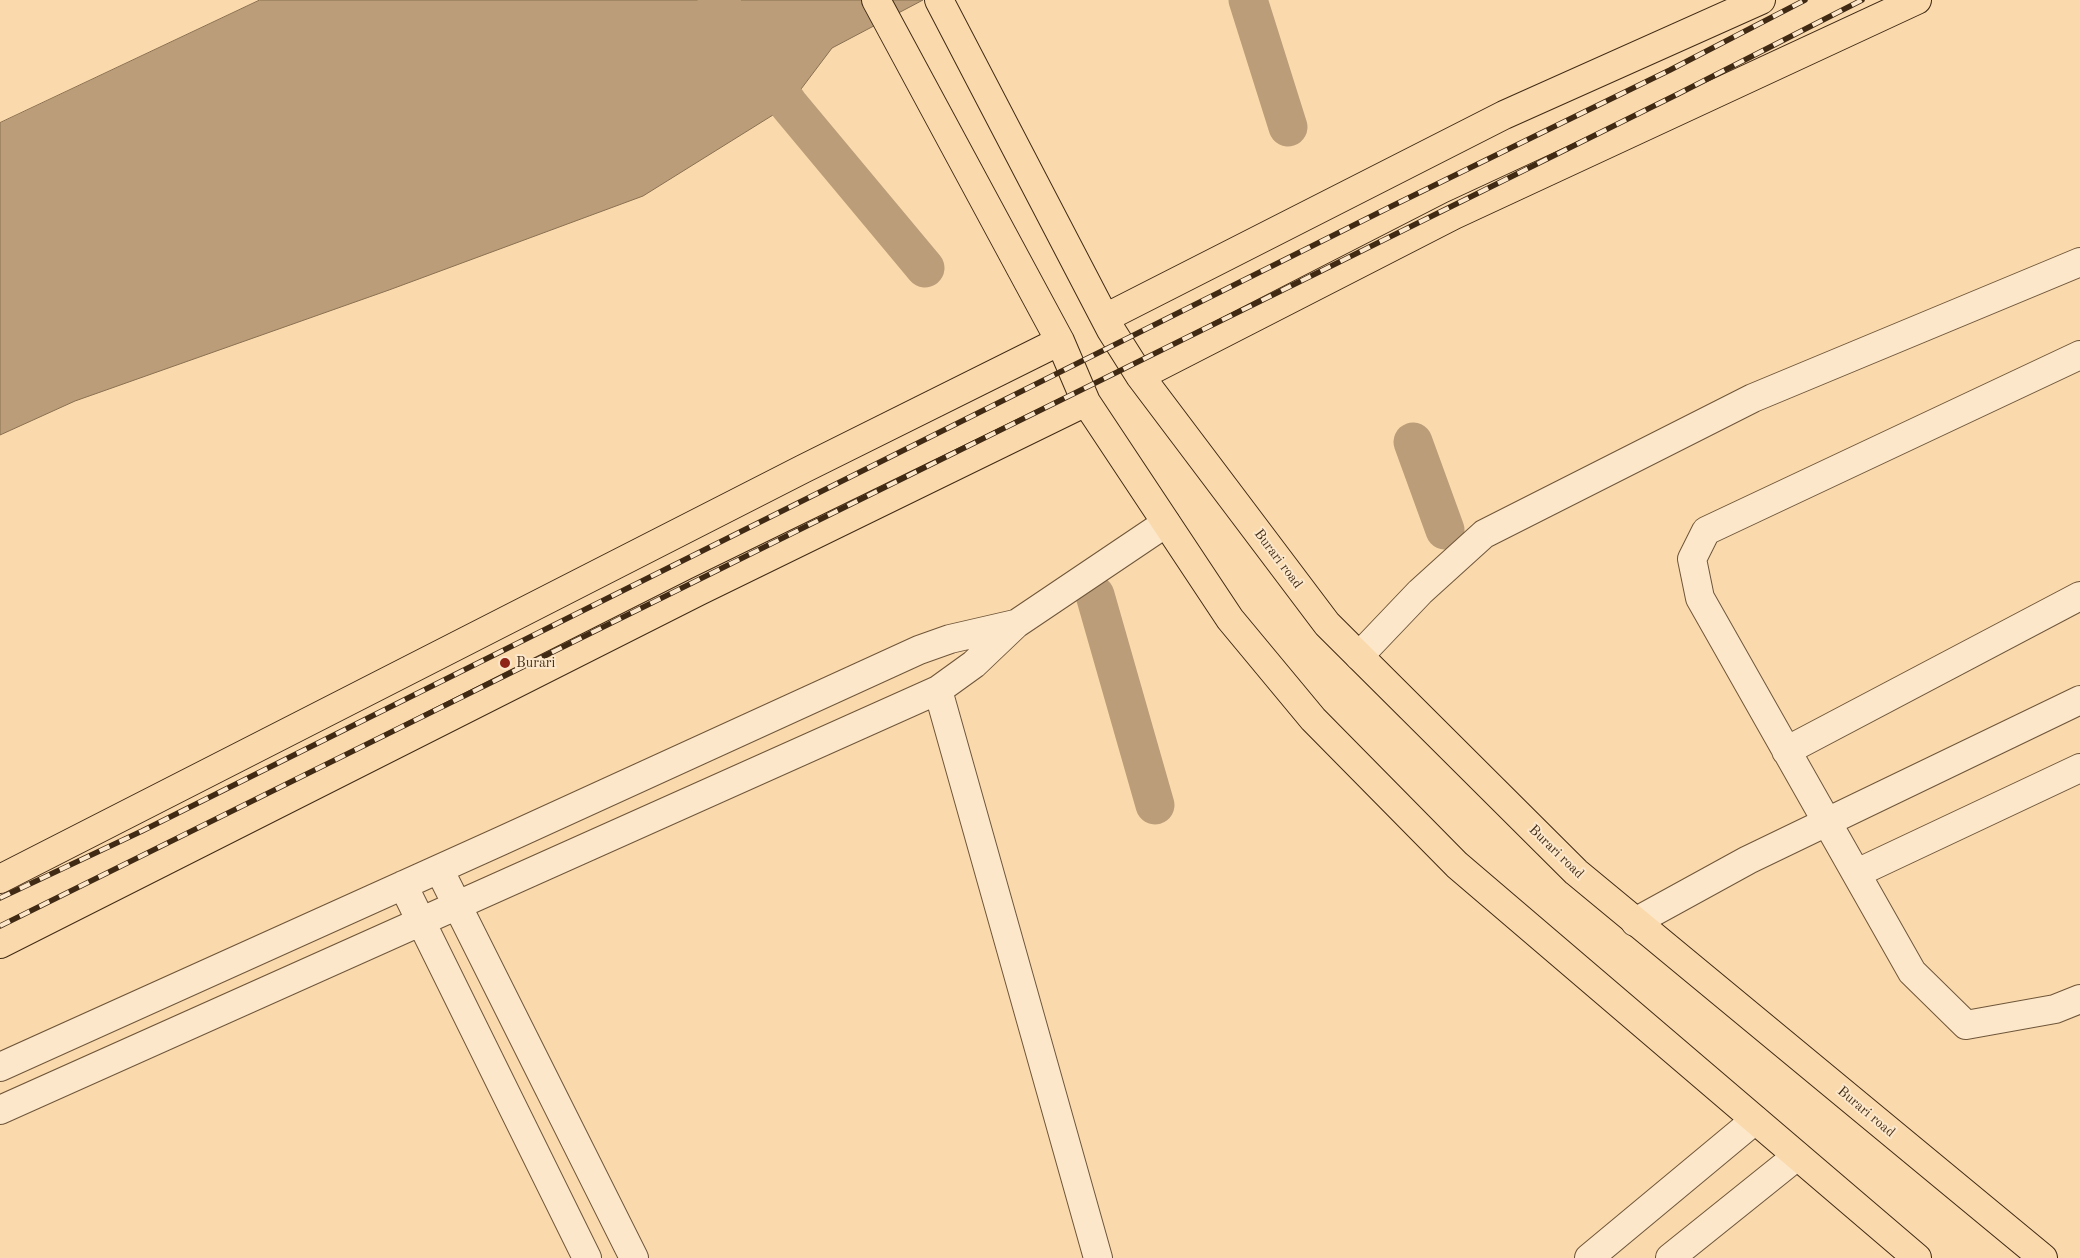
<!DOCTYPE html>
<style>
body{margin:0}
canvas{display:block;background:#fadaad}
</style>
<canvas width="2080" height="1258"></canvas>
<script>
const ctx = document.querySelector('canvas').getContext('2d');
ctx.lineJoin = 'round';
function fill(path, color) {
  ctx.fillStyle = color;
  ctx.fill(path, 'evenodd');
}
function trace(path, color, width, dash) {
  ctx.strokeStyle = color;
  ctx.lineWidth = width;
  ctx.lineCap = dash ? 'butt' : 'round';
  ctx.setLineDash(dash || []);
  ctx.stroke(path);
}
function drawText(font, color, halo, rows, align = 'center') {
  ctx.font = font + ' "Old Standard TT",serif';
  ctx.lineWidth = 4;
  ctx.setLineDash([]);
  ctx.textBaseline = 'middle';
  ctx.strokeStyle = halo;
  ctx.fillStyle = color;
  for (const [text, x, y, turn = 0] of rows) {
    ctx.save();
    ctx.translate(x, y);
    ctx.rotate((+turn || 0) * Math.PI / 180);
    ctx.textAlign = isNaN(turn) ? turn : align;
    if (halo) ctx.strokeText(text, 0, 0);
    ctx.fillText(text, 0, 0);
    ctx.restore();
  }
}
const water = new Path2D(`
 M260 0H923L832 48 789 105 643 196 389 290 75 401 0 435V123Z`);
fill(water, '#bb9e79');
trace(water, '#8a7051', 1);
trace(new Path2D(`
 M717 0 789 105 925 268
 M1248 0 1288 127
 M1413 442 1445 530
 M1095 595 1155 805`), '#bb9e79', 39);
const minor = new Path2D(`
 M2080 355 1706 531 1692 559 1700 598 1912 972 1966 1025 2055 1009 2080 999
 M1359 656 1420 592 1484 534 1753 398 2080 262
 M938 690 1098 1258
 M1786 751 2080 596
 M439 869 634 1258
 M1857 873 2080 768
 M403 885 587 1258
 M1635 922 1748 860 2080 700
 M0 1067 501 841 919 650 950 639 1015 624
 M0 1110 938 690 974 664 1016 624 1166 523
 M1589 1258 1755 1120
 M1670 1258 1797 1156`);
const major = new Path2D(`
 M876 0 1060 341 1086 402 1230 619 1313 719 1457 865 1917 1258
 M939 0 1111 330 1140 376 1327 624 1576 872 2043 1258
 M1105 318 1504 115 1761 0
 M1140 376 1454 215 1917 0
 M0 879 803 469 1060 341
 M0 944 699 591 1086 402`);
trace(minor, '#6f563a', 30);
trace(major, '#412a14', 30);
trace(minor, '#fce7ca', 28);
trace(major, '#fadaad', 28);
const rail = new Path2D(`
 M0 898 142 831 1392 206 1670 70 1805 0
 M0 926 1678 94 1862 0`);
trace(rail, '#412a14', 5.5);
trace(rail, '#fce7ca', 4, [11]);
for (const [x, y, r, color] of [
 [505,663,6,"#8f2418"]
]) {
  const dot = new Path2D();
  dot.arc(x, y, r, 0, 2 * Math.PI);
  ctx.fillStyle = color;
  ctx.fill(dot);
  trace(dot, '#fce7ca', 2);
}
drawText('14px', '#412a14', '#fce7ca', [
 ["Burari road",1278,559,53],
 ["Burari road",1556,852,44],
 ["Burari road",1866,1112,40]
]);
drawText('14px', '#412a14', '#fce7ca', [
 ["Burari",516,663]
], 'left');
</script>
